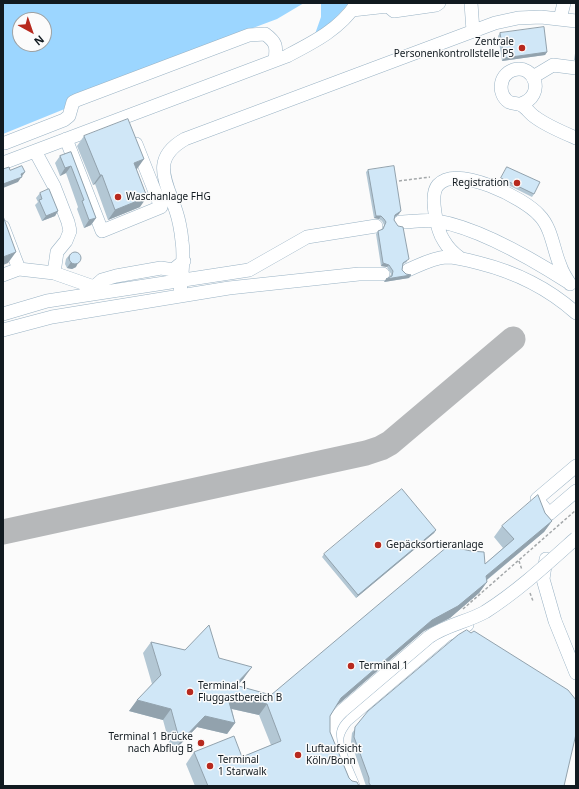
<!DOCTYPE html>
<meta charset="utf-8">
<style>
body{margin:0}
#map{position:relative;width:579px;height:789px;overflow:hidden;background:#fbfbfb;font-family:"Noto Sans",sans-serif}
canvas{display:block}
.frame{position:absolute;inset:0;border:4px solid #111a20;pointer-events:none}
.north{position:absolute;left:12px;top:12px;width:40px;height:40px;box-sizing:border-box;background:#fbfbfb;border:1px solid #9da1a3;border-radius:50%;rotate:140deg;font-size:11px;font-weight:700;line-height:16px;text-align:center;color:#111a20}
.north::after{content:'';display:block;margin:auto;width:14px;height:18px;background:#b7291e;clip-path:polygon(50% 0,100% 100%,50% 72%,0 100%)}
</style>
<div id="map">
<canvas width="579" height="789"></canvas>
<div class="frame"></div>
<div class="north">N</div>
</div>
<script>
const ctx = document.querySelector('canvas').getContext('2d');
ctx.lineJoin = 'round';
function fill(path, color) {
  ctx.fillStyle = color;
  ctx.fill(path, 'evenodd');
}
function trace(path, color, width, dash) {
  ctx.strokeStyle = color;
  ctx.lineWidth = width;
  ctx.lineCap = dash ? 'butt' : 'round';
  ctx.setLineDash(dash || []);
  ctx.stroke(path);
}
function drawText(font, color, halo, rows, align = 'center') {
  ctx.font = font + ' "Noto Sans",sans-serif';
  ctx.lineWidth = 3;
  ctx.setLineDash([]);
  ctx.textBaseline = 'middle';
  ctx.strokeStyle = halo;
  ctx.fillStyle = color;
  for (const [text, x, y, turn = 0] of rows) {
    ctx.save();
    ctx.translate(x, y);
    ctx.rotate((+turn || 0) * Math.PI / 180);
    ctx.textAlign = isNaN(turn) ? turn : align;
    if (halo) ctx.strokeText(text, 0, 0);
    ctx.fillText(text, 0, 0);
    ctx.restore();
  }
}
fill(new Path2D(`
 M3 3H304L277 19 74 95 67 108 3 134ZM20 20H44V44H20Z
 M321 3H349L331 23 315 34 321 17Z`), '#9cd6ff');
trace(new Path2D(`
 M3 532 366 453 381 448 390 443 513 339`), '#b6b8ba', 25);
const minor = new Path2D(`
 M471 3 473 31
 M352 10 388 6 394 11 436 5 439 3
 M560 19 564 3
 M533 77 553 65 576 68
 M521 104C546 96 535 63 513 70 499 75 497 94 509 102 513 104 518 103 521 105 526 107 530 114 535 117 547 126 562 132 576 138
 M66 139 102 231 161 207 136 144
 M5 143 64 120 69 116 73 102 77 100 249 35 265 34C276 42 277 46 275 60
 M35 151 54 186 68 222 70 231 66 241 57 252 54 273
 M3 163 287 56C314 42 340 29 357 3
 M400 222C412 222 425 219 437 221 479 228 532 259 568 282
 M3 227 19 269
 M460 258C453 253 448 248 444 241 437 231 429 195 438 185 457 164 524 198 539 215 552 228 553 249 560 265 562 272 566 278 570 284
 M408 270C420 265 432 258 446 257 457 257 468 260 479 263 515 272 548 288 576 313
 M3 275 19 269 54 273 94 287 102 280 116 276 161 268 173 270 184 261
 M180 296C181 277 185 260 182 241 181 231 179 220 176 211 166 181 150 159 185 139L495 23 518 18 541 17 576 21
 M3 314 47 301 249 270 307 237 376 226
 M3 330 52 317 229 288 359 274H383
 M576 466 537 499 549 514 576 491
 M546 559 543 579 555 621 576 673
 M353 786C349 776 335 747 337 737 338 731 342 725 346 720L446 635 467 625`);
trace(minor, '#99b2c4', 14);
trace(new Path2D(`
 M399 181 430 177
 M519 561 522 570
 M530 593 533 601
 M463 609 576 510`), '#a4a8aa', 1.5, [3, 2]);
trace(minor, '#fff', 13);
const minorBridge = new Path2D(`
 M333 750C327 734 329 723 342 711L429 637C446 625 467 622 485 612 518 591 547 564 576 538`);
trace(minorBridge, '#99b2c4', 14, []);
trace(minorBridge, '#fff', 13);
fill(new Path2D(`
 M500 33 547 52 545 55 502 61 498 36Z
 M576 47V60H574Z
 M84 136 137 169H136L140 207 108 220 95 184 93 185 77 146Z
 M71 152 96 218 91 225 84 228 77 209 78 207 66 173 60 176 55 163 60 156Z
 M507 167 534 194 532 197 500 181Z
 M368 170 399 214 395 217 394 220 407 262 403 264 402 270 406 274 411 275 409 278 384 282 390 276 391 274 387 267 381 266 376 234 378 231 382 230 384 225 382 221 379 219 374 218 366 172Z
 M40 193 58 211 55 216 42 221 35 205 38 202 36 198Z
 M70 254 76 267 72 269 67 268 65 264 66 259Z
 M545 513 552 521 544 532 487 580V582L479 593 450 618 424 631 335 707 330 716V732L349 778 352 781 359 786H195L186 764 194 752 242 757 271 745 259 715 232 709 235 723 227 734 197 727 172 753 163 720 129 711 152 684 143 653 151 642 219 658 244 678 237 686 271 695 485 564 503 548 494 537 502 526Z
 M436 530 434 533 356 598 322 557 324 554Z
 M368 711 564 786H366L365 783 351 742 352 733Z`), '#b3c7d4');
fill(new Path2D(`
 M547 52 545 55 502 61 504 58Z
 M144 159 137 169 127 172 134 163Z
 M71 166 66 173 60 176 65 168Z
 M25 172 18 182 3 188V184L21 174Z
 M100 175H102L95 184 93 185Z
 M147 197 140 207 108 220 115 210Z
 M58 211 55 216 42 221 46 216Z
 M401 211 399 214 393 218 395 215Z
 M376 216H381L379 219 374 218Z
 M96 218 91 225 84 228 89 220Z
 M16 252 8 263 3 265V257Z
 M79 261 76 267 72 269 67 268 71 262Z
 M383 263 389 265 387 267 381 266Z
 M411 275 409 278 384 282 386 279Z
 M552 521 544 532 478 587 486 576Z
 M436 530 434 533 356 598 358 595Z
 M487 582 479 593 450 618 424 631 333 709 341 698 432 620Z
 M252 667 244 678 229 695 267 704 259 715 219 706 235 685Z
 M137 700 171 709 163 720 129 711Z
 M205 716 235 723 227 734 197 727 172 753 180 742Z`), '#92a2ad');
const building = new Path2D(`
 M544 27 547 52 504 58 500 33Z
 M128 119 144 159 134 163 147 197 115 210 102 175H100L84 136Z
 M71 152 96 218 89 220 82 201 84 200 71 166 65 168 60 156Z
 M22 166 25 172 21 174 22 177 3 184V169L9 167 10 170Z
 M394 166 401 211 395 215 394 220 398 226 403 227 409 259 403 263 402 270 406 274 411 275 386 279 392 276 393 271 389 265 383 263 378 231 383 229 386 222 384 219 381 216H376L368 170Z
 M507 167 540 182 534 194 501 178Z
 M49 189 58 211 46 216 39 200 42 199 40 193Z
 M3 216 16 252 3 257Z
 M69 258a6 6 0 1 1 12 0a6 6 0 1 1-12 0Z
 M402 489 436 530 358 595 324 554Z
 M538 495 545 513 552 521 486 576 487 582 458 606 432 620 341 698 330 716V732L349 778 352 781 357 782 359 786H208L194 752 234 736 242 757 281 741 267 704 227 695 235 723 205 716 180 742 171 709 137 700 161 675 151 642 185 650 209 625 219 658 252 667 235 685 271 695 448 546 471 551 484 552 485 564 514 539 502 526Z
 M467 630 471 633 474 631 568 690 576 700V734L564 786H371L369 783V778L354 737 355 727 368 711 458 635Z`);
fill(building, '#d0e7f7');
trace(building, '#92a2ad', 1);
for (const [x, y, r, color] of [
 [522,48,4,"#b7291e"],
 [517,183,4,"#b7291e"],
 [118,197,4,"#b7291e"],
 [378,545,4,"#b7291e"],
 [351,666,4,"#b7291e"],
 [190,692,4,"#b7291e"],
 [201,743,4,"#b7291e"],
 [298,755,4,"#b7291e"],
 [210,766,4,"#b7291e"]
]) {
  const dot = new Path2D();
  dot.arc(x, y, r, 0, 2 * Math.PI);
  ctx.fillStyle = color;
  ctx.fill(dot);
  trace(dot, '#fbfbfb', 1.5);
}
drawText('10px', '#111a20', '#fbfbfb', [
 ["Zentrale",514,42,"right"],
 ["Personenkontrollstelle P5",514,54,"right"],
 ["Registration",509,183,"right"],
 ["Waschanlage FHG",126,197],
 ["Gepäcksortieranlage",386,545],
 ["Terminal 1",359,666],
 ["Terminal 1",198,686],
 ["Fluggastbereich B",198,698],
 ["Terminal 1 Brücke",193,737,"right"],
 ["nach Abflug B",193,749,"right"],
 ["Luftaufsicht",306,749],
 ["Köln/Bonn",306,761],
 ["Terminal",218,760],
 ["1 Starwalk",218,772]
], 'left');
</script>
